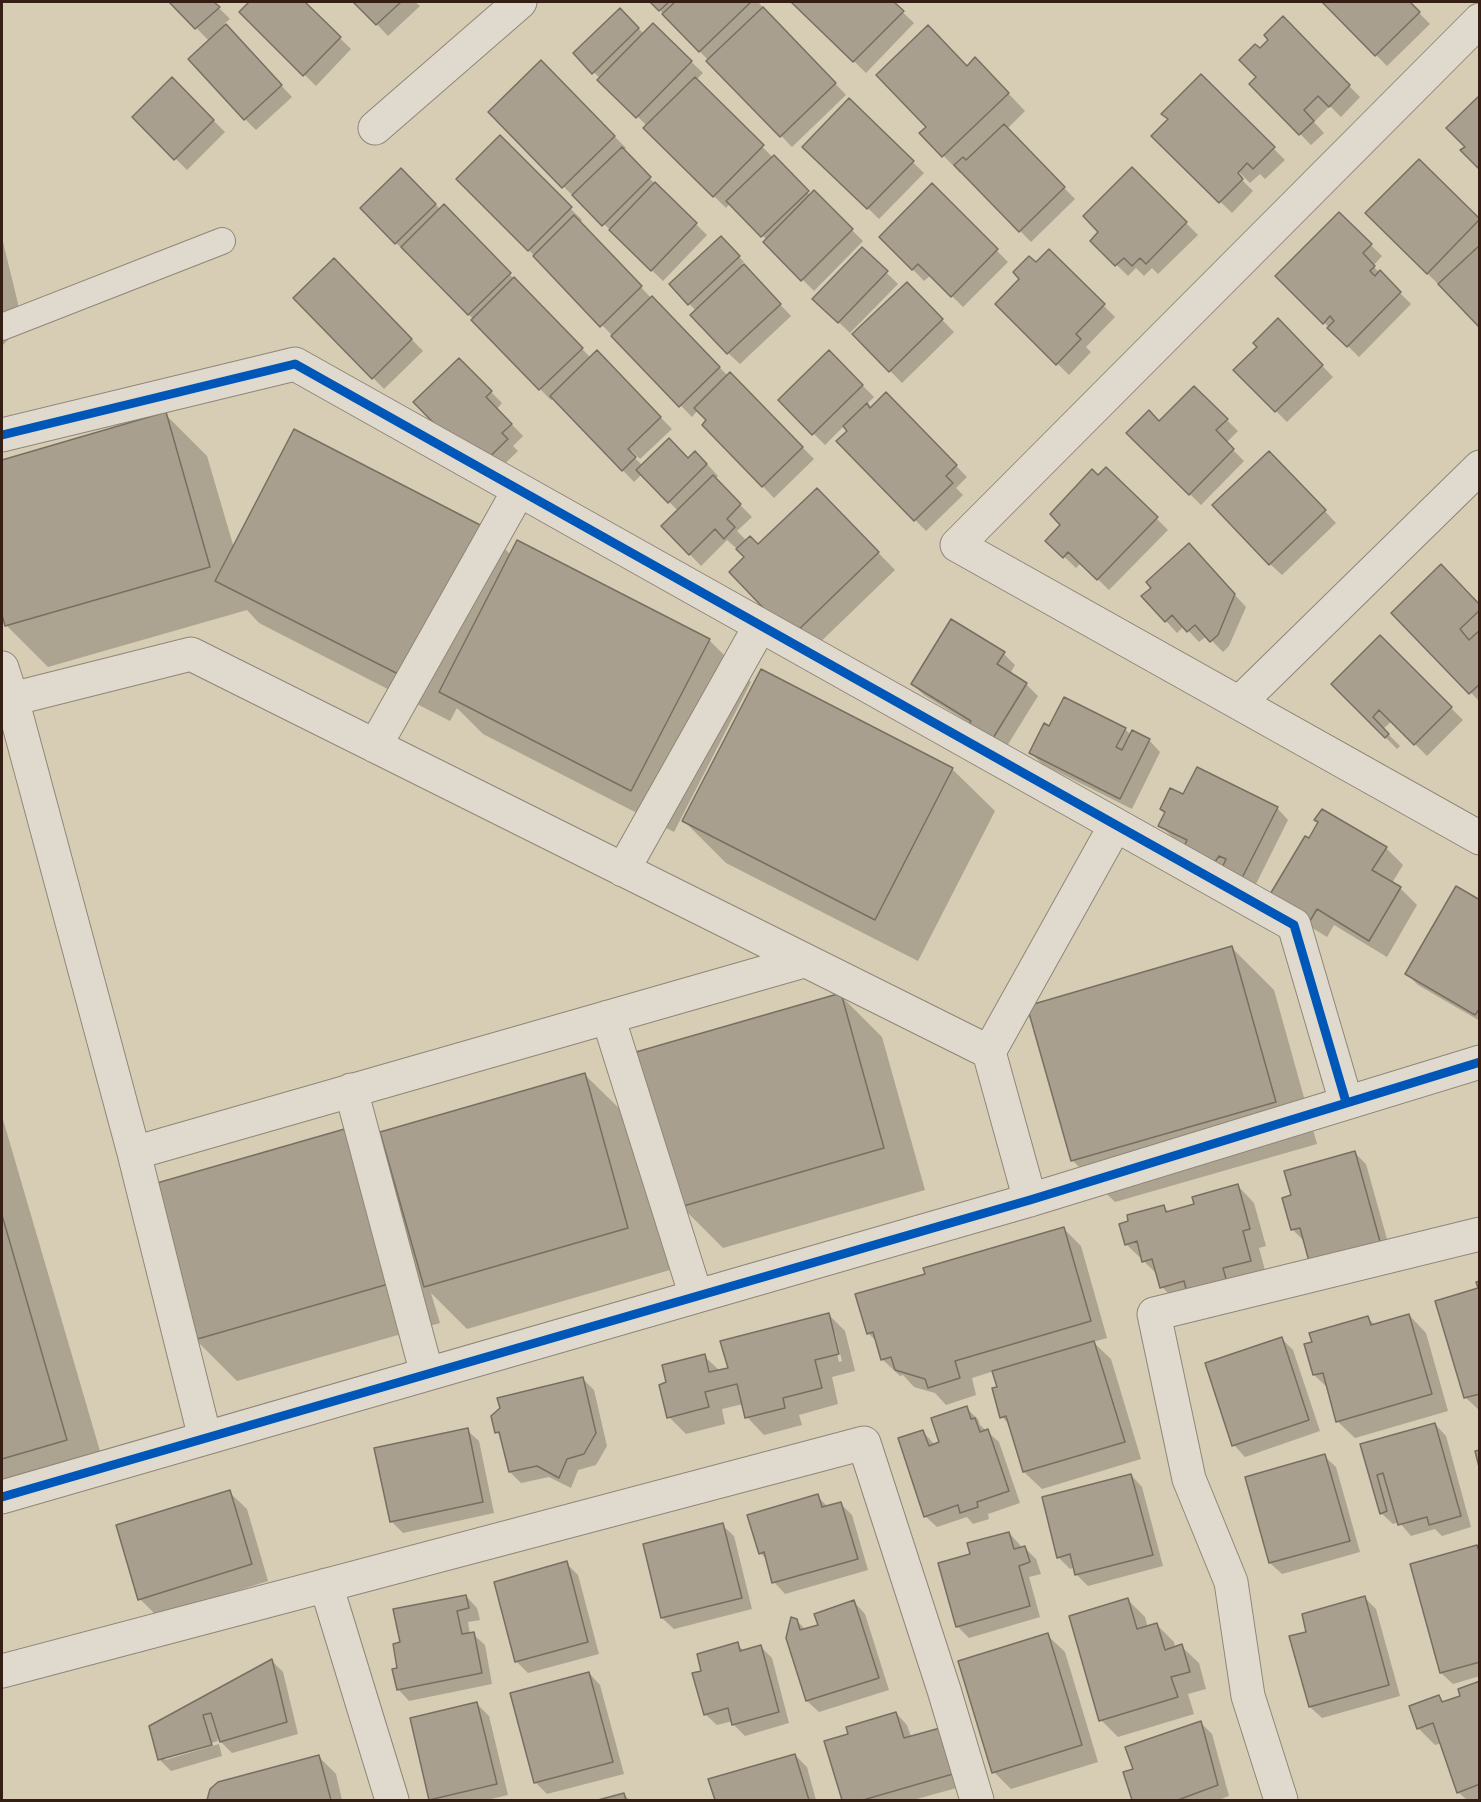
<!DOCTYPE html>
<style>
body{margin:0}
#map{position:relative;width:1481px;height:1802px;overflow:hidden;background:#d7cdb4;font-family:"IM FELL DW Pica",serif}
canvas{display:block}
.frame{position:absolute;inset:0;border:3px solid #351e13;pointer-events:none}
</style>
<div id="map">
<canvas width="1481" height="1802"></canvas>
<div class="frame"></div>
</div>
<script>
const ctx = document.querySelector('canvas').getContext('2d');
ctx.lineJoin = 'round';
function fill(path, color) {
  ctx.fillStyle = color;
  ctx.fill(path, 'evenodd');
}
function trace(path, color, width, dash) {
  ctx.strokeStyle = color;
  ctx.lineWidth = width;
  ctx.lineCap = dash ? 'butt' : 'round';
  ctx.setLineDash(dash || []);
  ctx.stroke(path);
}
fill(new Path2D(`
 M171 2H213L230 19 224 24 292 97 256 130 245 119 209 41Z
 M251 2H303L351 49 316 86 241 12Z
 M356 2H415L420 6 388 36Z
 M652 2H758L846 95 792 147Z
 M793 2H892L914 23 866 73Z
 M1324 2H1408L1430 24 1387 66Z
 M620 10 644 34 653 25 703 73 696 80 811 196 814 193 863 241 814 291 765 242 767 240 730 203 726 208 657 140 647 126 575 53Z
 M1283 19 1360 97 1341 117 1330 106 1314 122 1324 133 1311 145 1251 84 1258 77 1260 50 1271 40Z
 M541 62 626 148 623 151 661 190 707 235 663 281 576 197 575 198 490 112Z
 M967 67 992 76 1025 111 1007 129 1075 199 1031 242 962 171 960 173 922 133 928 127Z
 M1201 76 1285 160 1265 179 1260 174 1250 183 1239 172 1237 175 1253 191 1232 213 1153 136 1169 120Z
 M172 79 225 132 187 170 134 117Z
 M849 100 924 173 879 219 805 147Z
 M500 138 582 220 580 223 653 300 728 376 730 374 814 459 774 498 704 425 708 420 698 410 692 417 459 179Z
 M1419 161 1480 221V326L1367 213Z
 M1132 169 1198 235 1158 274 1152 268 1144 276 1136 268 1128 276 1092 241 1101 232Z
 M401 170 441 210 444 207 591 358 597 352 672 429 640 459 632 451 630 453 643 466 688 460 707 464 718 476 715 479 752 517 737 531 747 541 758 546 834 507 895 570 809 653 746 557 727 540 701 566 663 526 678 511 642 474 634 482 554 398 551 400 540 389 409 252 407 254 362 208Z
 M932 185 1008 262 963 307 931 275 924 281 881 237Z
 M1339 214 1382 256 1373 266 1411 304 1359 357 1277 276Z
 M2 238 23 324 2 346Z
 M721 238 744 262 742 264 791 316 740 364 728 353 696 311 671 284Z
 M862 249 898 284 850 333 826 310Z
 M1049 251 1115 317 1086 347 1091 352 1069 375 997 304Z
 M334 260 423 351 384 389 295 298Z
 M907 284 954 332 902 383 854 334Z
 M1278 320 1333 377 1287 422 1235 370 1259 347Z
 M829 352 874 397 866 405 871 409 886 394 967 477 956 488 963 495 926 531 838 441 849 431 844 426 825 445 780 400Z
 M459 360 502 403 497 409 523 436 513 446 518 451 490 478Z
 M1194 388 1238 431 1226 443 1244 461 1201 505 1128 433 1159 423Z
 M165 414 207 456 234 548 485 529 511 555 709 640 751 682 674 832 483 734 457 708 450 721 259 623 247 610 48 667 6 625 2 609V461Z
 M1281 464 1336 523 1282 575 1270 564Z
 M1107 469 1168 530 1109 590 1081 563 1076 568 1048 541Z
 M1200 557 1246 607 1229 646 1223 652 1207 636 1199 642 1184 626 1177 633 1143 596Z
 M1480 606V702L1393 613Z
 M951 621 1004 654 1015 665 1010 674 1026 684 1038 696 1002 754 971 724 924 695 912 684Z
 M1380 637 1463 720 1427 756 1392 721 1383 729 1400 746 1397 749 1333 684Z
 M761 671 952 769 995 811 918 961 726 863 684 821Z
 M1064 699 1125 729 1131 735 1149 740 1160 752 1132 809 1042 764 1031 753 1050 728Z
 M1184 796 1277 808 1288 820 1254 888 1186 844 1172 837 1160 825 1166 813 1162 809Z
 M1386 848 1403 865 1392 883 1400 888 1417 905 1387 957 1334 925 1327 937 1288 913Z
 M1480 902V1021L1418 985 1407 974Z
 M1232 948 1274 990 1317 1144 1115 1202 1072 1160Z
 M840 995 882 1037 925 1190 723 1248 681 1206Z
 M584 1074 627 1116 670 1270 467 1329 431 1293 440 1323 237 1381 195 1339 354 1128 391 1164Z
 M2 1116 109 1482 2 1481Z
 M1355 1153 1366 1164 1392 1257 1304 1241 1292 1229 1293 1196Z
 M1237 1185 1254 1203 1266 1246 1259 1248 1267 1278 1179 1304 1162 1287 1159 1276 1126 1244 1164 1207 1169 1212 1195 1206Z
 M1064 1229 1081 1246 1107 1338 1093 1342 1111 1359 1141 1459 1042 1489 1024 1472 1011 1426 1002 1417 999 1388 994 1371 972 1378 976 1395 946 1405 935 1393 914 1387 903 1375 900 1376 882 1359 878 1343 868 1333 927 1275Z
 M1480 1289V1411L1466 1398Z
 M828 1314 845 1331 855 1371 832 1377 838 1404 799 1415 802 1425 764 1435 747 1417 743 1404 722 1409 725 1424 686 1434 669 1417 704 1356 720 1371 730 1369ZM832 1333H835L842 1361 839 1362Z
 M1409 1315 1426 1333 1448 1411 1355 1438 1337 1421 1329 1389 1314 1375 1368 1318 1375 1325Z
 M1281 1338 1293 1350 1320 1431 1245 1457 1234 1445Z
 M583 1379 594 1390 607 1446 596 1465 578 1470 571 1488 549 1477 521 1483 510 1472 502 1437 497 1432Z
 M966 1408 978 1419 980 1425 999 1442 1020 1503 988 1514 989 1519 973 1524 967 1517 937 1527 925 1516 923 1432 935 1445 941 1443Z
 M1435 1424 1446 1436 1471 1527 1442 1536 1435 1529 1411 1536 1399 1522 1393 1524 1381 1513 1362 1445Z
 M467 1430 479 1441 494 1513 403 1533 391 1521Z
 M1324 1456 1336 1467 1360 1552 1282 1574 1270 1563Z
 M1131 1475 1142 1487 1163 1566 1088 1586 1077 1575 1075 1567 1070 1569 1058 1557Z
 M229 1492 247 1509 268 1581 157 1616 140 1599Z
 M817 1496 828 1507 841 1504 852 1515 868 1570 785 1594 774 1582 768 1560 760 1553Z
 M722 1525 734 1536 752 1609 674 1629 662 1618Z
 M1009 1533 1020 1545 1021 1549 1025 1548 1036 1559 1041 1574 1029 1577 1040 1617 969 1638 957 1626 972 1555Z
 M1477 1547 1480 1550V1676L1453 1684 1441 1673Z
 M566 1563 578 1575 599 1654 528 1673 517 1662 496 1583Z
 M466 1596 477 1608 480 1620 468 1622 470 1634H473L485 1645 492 1684 409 1701 398 1689 401 1643Z
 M1365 1598 1376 1609 1400 1696 1322 1718 1310 1707 1308 1633Z
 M1128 1600 1145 1617 1148 1628 1157 1625 1174 1642 1175 1648 1181 1646 1199 1663 1206 1689 1188 1694 1194 1714 1118 1737 1101 1720Z
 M854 1602 865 1614 889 1690 819 1712 807 1701 787 1638 796 1620 806 1630 820 1626Z
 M1047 1635 1065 1652 1098 1762 1011 1789 994 1772Z
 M737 1644 744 1651 760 1646 772 1658 789 1723 745 1736 733 1724V1721L717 1725 705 1714 703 1672Z
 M272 1661 283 1672 298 1734 232 1753 217 1738 218 1741 165 1757V1760L219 1744 222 1756 171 1771 159 1759 150 1726Z
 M589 1673 600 1685 624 1774 547 1794 535 1782Z
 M1480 1683V1800H1467L1458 1792 1442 1743 1435 1745 1418 1728 1439 1697 1445 1703 1462 1697Z
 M477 1704 489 1716 508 1795 487 1800H431L412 1719Z
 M896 1713 907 1725 911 1737 940 1729 964 1786 913 1800H843L826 1742 850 1735Z
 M1201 1723 1212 1734 1229 1796 1218 1800H1133L1125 1773 1134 1770Z
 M795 1755 807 1767 816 1800H716L710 1780Z
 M319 1757 336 1774 342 1800H210L209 1795Z
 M624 1795 630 1800H603Z`), '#0003');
const building = new Path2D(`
 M169 2H214L220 7 195 29Z
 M249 2H305L341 37 303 76 239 12Z
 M353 2H401L376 25Z
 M650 2H669L659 11Z
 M675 2H751L699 52 662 14Z
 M791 2H894L904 11 853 62Z
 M1322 2H1410L1420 12 1375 56Z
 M763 7 836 83 780 137 706 61Z
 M620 8 639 28 592 74 573 53Z
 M1283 16 1350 85 1329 107 1318 96 1304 110 1314 121 1299 135 1249 84 1256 77 1239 60 1255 44 1260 48 1268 40 1264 35Z
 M653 23 692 61 636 118 597 80Z
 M226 24 282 85 244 120 188 59Z
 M928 25 967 66 975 57 1009 93 942 157 919 133 926 127 876 75Z
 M541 60 615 136 562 188 488 112Z
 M1201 74 1275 147 1253 169 1247 163 1238 173 1243 179 1219 203 1151 136 1168 119 1161 114Z
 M172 77 214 120 174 160 132 117Z
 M695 77 764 145 713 197 643 128Z
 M1480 95V170L1460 150 1465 147 1446 128Z
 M849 98 914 161 867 209 802 147Z
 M1004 124 1065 187 1019 232 954 165 963 157 966 160Z
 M500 135 572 207 528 251 456 179Z
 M622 147 651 177 602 226 572 195Z
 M774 155 809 191 761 237 726 201Z
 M1419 159 1480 219 1427 274 1365 213Z
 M1132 167 1187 222 1146 264 1140 258 1132 266 1124 258 1115 266 1090 241 1098 232 1083 216Z
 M401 168 436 204 395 244 360 208Z
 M655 182 697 223 651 271 609 230Z
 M932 183 998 249 951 297 918 264 912 270 879 237Z
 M814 190 853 229 801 281 763 242Z
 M444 204 511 273 468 315 401 247Z
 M1339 212 1372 244 1363 253 1375 266 1370 271 1375 276 1380 270 1401 292 1347 347 1327 328 1334 321 1330 316 1323 324 1275 276Z
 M574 215 642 286 600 327 533 256Z
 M721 236 740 256 688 305 669 284Z
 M1480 245V328L1438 284Z
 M862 247 888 271 838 323 812 299Z
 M1049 249 1105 304 1076 334 1081 339 1056 365 995 304 1019 279 1013 272 1029 256 1036 262Z
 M334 258 412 339 372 379 293 298Z
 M744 264 781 304 727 354 690 315Z
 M514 277 583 348 539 390 471 320Z
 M907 282 943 319 889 372 852 334Z
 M652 296 720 367 679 407 611 336Z
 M1278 318 1323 365 1275 412 1233 370 1257 347 1253 343Z
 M597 350 661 417 628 449 636 457 622 471 550 396Z
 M829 350 863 385 812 435 778 400Z
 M459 358 492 391 486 397 512 424 502 433 508 439 478 468 413 402Z
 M730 372 803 447 762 487 702 425 706 420 694 408Z
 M1194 386 1228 419 1216 430 1234 449 1189 495 1126 433 1149 410 1159 421Z
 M886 392 957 465 946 476 953 483 914 521 836 441 847 431 843 426 867 403 870 408Z
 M166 412 210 567 5 626 2 615V460Z
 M294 429 486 528 408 679 215 581Z
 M669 438 688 458 695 451 707 464 668 503 636 470Z
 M1269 451 1326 510 1269 565 1212 505Z
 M1106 467 1158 517 1097 580 1068 552 1063 558 1045 541 1060 525 1050 514 1092 469 1098 475Z
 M713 475 741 504 727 519 735 527 724 539 715 529 689 555 661 526Z
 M817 488 879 552 791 637 729 572 744 557 736 549 750 536 758 544Z
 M517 540 710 639 631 791 439 692Z
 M1189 543 1235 594 1218 635 1210 642 1195 625 1187 632 1172 615 1165 622 1141 596 1151 588 1146 582Z
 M1441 564 1480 605V610L1460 629 1469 640 1480 630V684L1469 694 1391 613Z
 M951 619 1005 652 997 664 1027 683 990 743 966 729 971 721 911 684Z
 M1380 635 1452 707 1414 745 1379 710 1373 717 1389 734 1385 738 1331 684Z
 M761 669 953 768 875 920 682 821Z
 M1064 697 1126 728 1116 747 1122 750 1132 730 1150 739 1120 799 1029 753 1044 723 1049 726Z
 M1197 767 1278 807 1242 878 1222 868 1226 859 1219 856 1215 862 1184 846 1187 840 1158 826 1165 812 1160 809 1170 788 1183 794Z
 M1322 809 1387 847 1372 870 1401 887 1369 941 1317 909 1310 921 1269 896 1305 836 1309 838 1318 822 1314 820Z
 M1456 886 1480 900V1008L1475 1015 1405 974Z
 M1232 946 1276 1102 1071 1161 1027 1006Z
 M841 993 884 1148 680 1207 636 1052Z
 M585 1073 628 1228 424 1287 380 1132Z
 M355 1126 399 1281 194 1340 150 1185Z
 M1355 1151 1381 1245 1310 1265 1300 1228 1291 1230 1282 1198 1291 1195 1284 1171Z
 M1238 1184 1250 1229 1243 1231 1251 1261 1223 1268 1228 1286 1188 1297 1184 1281 1160 1288 1152 1259 1142 1262 1137 1241 1125 1245 1119 1224 1128 1221 1127 1215 1164 1205 1166 1212 1194 1204 1192 1197Z
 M2 1215 67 1440 2 1459Z
 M1064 1227 1091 1321 955 1361 960 1378 928 1388 925 1379 895 1370 891 1357 881 1360 873 1332 867 1334 855 1294 925 1274 923 1268Z
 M1480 1281V1394L1464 1398 1435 1301 1478 1288 1476 1282Z
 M829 1313 839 1354 815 1360 822 1388 783 1398 785 1408 745 1418 737 1384 705 1392 709 1407 667 1418 659 1385 666 1382 662 1365 705 1354 709 1372 728 1368 720 1341Z
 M1409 1314 1432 1394 1336 1422 1323 1373 1313 1375 1304 1344 1312 1342 1309 1333 1368 1316 1371 1325Z
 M1282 1337 1309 1420 1232 1446 1205 1363Z
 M1094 1341 1125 1442 1023 1472 1006 1416 1000 1418 992 1388 997 1387 992 1371Z
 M583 1377 596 1433 584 1454 567 1459 559 1478 537 1466 509 1472 499 1432 495 1433 491 1416 500 1408 497 1398Z
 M967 1406 971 1419 975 1418 980 1432 988 1429 1009 1491 977 1502 978 1507 960 1513 958 1505 924 1517 898 1438 923 1430 929 1446 939 1442 931 1418Z
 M1435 1423 1461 1516 1429 1525 1427 1517 1398 1525 1383 1473 1377 1475 1387 1511 1380 1514 1360 1444Z
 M468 1428 483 1502 390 1522 374 1448Z
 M1480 1450V1471L1475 1451Z
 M1325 1454 1350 1541 1269 1563 1245 1477Z
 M1131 1474 1153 1555 1075 1575 1070 1554 1057 1558 1042 1497Z
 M230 1490 252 1564 138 1600 116 1525Z
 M818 1494 822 1507 841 1502 858 1559 772 1583 764 1552 759 1554 747 1515Z
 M723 1523 742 1598 661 1618 643 1544Z
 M1009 1532 1014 1549 1025 1546 1030 1562 1019 1566 1030 1606 956 1627 938 1563 970 1554 967 1543Z
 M1477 1545 1480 1554V1662L1440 1673 1410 1564Z
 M567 1561 588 1642 515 1662 494 1582Z
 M466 1595 469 1608 457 1611 462 1634 474 1632 482 1673 397 1690 392 1669 397 1668 393 1644 400 1642 393 1609Z
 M1365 1596 1389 1685 1309 1707 1289 1636 1306 1632 1302 1614Z
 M1128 1598 1137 1629 1157 1623 1165 1650 1182 1644 1190 1672 1171 1677 1178 1697 1099 1721 1069 1616Z
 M854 1600 879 1678 806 1701 786 1638 791 1617 797 1619 800 1630 818 1625 814 1614Z
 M1048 1633 1082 1745 992 1773 958 1661Z
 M738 1642 740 1651 761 1645 779 1712 732 1725 728 1708 704 1715 692 1673 701 1671 697 1654Z
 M272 1659 287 1722 220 1742 211 1713 203 1715 212 1745 158 1760 149 1726Z
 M589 1672 613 1762 534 1783 510 1693Z
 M1480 1681V1784L1457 1793 1433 1723 1417 1729 1409 1706 1439 1695 1442 1702 1460 1696 1458 1689Z
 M477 1702 497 1784 429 1800 410 1718Z
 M896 1712 904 1738 940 1728 953 1774 863 1800H842L824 1741 848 1734 846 1727Z
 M1201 1721 1218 1785 1178 1800H1132L1123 1772 1133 1769 1125 1747Z
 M795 1754 809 1800H715L708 1779Z
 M319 1755 331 1800H207L210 1789 218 1782Z
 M624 1793 626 1800H598Z`);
fill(building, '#a89f8e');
trace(building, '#786f62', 1.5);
const lane = new Path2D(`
 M2 327 222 241`);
const street = new Path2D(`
 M1480 20 957 545 1480 838
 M375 128 520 2
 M2 435 295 364 1294 925 1346 1102
 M2 668 12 699 134 1153 205 1438
 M12 699 191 654 989 1052 1030 1200
 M1239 703 1480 467
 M375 746 519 490
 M623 870 760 626
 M608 1017 696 1296
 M989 1052 1115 826
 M351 1090 427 1374
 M134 1153 804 961
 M2 1497 1030 1200 1480 1062
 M326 1585 392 1800
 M2 1671 864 1443 944 1690 977 1800
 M1281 1800 1248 1696 1231 1582 1189 1479 1154 1314 1480 1234`);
trace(lane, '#8f8677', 28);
trace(street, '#8f8677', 35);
trace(lane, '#e0dace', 26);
trace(street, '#e0dace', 33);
trace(new Path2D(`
 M2 435 295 364 1294 925 1346 1102
 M2 1497 1030 1200 1480 1062`), '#0057b8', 9);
</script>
